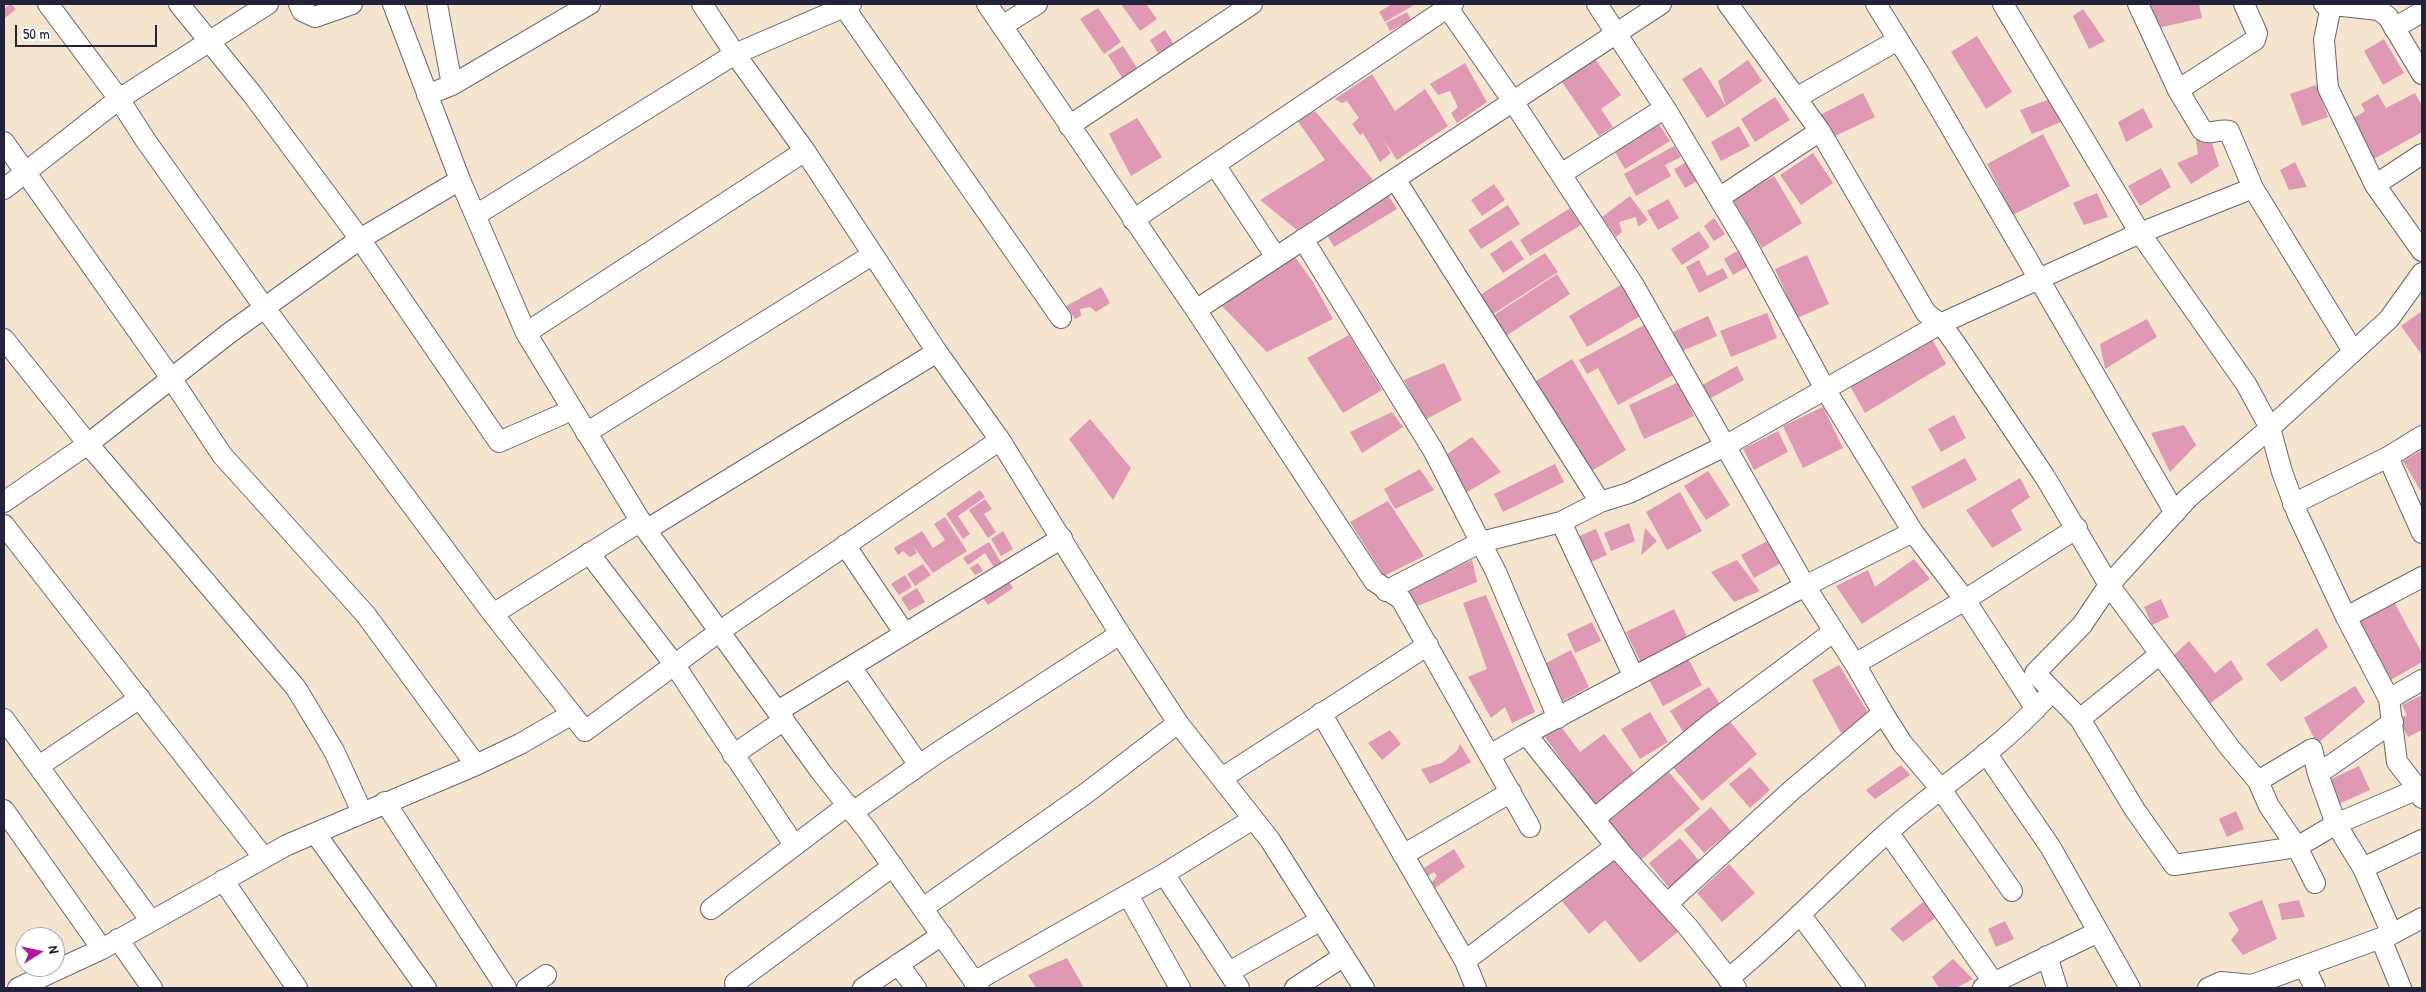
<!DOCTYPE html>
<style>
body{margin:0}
#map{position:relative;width:2426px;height:992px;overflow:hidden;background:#f6e5ce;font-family:"Patrick Hand",sans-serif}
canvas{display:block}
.frame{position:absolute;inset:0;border:5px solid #22223b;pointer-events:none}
.north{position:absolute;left:15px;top:927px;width:50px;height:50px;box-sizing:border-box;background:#fff;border:1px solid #a7a7b1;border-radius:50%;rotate:80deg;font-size:14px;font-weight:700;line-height:20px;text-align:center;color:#22223b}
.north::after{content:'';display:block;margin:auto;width:18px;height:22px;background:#b5179e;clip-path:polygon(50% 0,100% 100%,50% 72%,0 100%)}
.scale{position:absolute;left:15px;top:25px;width:142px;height:22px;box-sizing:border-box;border:2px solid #22223b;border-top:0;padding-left:6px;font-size:15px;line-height:18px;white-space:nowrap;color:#22223b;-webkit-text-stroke:4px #fff;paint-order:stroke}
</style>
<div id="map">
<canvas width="2426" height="992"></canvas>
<div class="frame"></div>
<div class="north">N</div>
<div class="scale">50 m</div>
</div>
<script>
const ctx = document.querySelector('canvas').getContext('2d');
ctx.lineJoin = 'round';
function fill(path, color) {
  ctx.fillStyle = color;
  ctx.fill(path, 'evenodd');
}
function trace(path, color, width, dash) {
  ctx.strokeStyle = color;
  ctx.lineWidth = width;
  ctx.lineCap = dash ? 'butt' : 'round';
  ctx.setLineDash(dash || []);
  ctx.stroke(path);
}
fill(new Path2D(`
 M11 4 16 9 4 19V9Z
 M1121 4H1146L1157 19 1140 31Z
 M1392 4H1413L1414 5 1385 22 1379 12Z
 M2147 4H2199L2202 18 2153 29Z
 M1098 8 1121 42 1104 54 1080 19Z
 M2083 9 2105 41 2089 49 2073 16Z
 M1407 12 1411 20 1390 31 1386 23Z
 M1165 30 1175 46 1160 56 1150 40Z
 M1977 36 2012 92 1986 109 1951 52Z
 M2384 39 2404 73 2383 85 2364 51Z
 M1123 46 1141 74 1126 84 1108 55Z
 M1595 59 1621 95 1601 109 1613 127 1599 136 1562 82Z
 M1748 60 1762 81 1726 106 1707 118 1682 79 1701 67 1726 106 1718 81Z
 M1465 63 1487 102 1457 123 1451 113 1458 107 1450 91 1438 95 1430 84Z
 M1372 74 1395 111 1425 89 1448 126 1397 160 1383 139 1391 153 1380 162 1363 133 1360 135 1352 124 1359 118 1347 101 1342 103 1335 99Z
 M2316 85 2328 117 2302 126 2290 94Z
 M1863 93 1875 117 1831 138 1820 115Z
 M2415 93 2422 106V132L2374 159 2352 119 2365 111 2361 104 2378 94 2386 108Z
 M1775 97 1790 120 1755 142 1741 119Z
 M2050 99 2061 122 2032 134 2020 110Z
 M2143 108 2153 127 2126 142 2118 122Z
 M1315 111 1373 180 1297 230 1260 200 1325 160 1297 120Z
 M1137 118 1162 157 1131 176 1109 134Z
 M1659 124 1670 141 1625 169 1615 152Z
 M1739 126 1750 146 1721 161 1711 142Z
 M2209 133 2219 166 2191 184 2177 163 2198 154 2196 140Z
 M2043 134 2070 186 2013 215 1987 164Z
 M1674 146 1681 157 1665 165 1671 176 1636 196 1624 174Z
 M1813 153 1833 183 1801 205 1780 175Z
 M1687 162 1697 181 1685 188 1674 169Z
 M2295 162 2307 187 2289 190 2280 170Z
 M2161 168 2171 187 2140 206 2128 186Z
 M1774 176 1802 223 1762 248 1733 200Z
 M1494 184 1505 200 1482 216 1471 200Z
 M1386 192 1397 209 1334 247 1326 233Z
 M2097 193 2108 217 2084 225 2073 203Z
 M1630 196 1648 220 1638 227 1636 217 1619 222 1622 232 1616 237 1602 217Z
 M1668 199 1679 218 1658 230 1647 211Z
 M1508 205 1520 224 1481 249 1468 230Z
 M1570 208 1581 225 1530 256 1520 240Z
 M1714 218 1725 234 1714 241 1704 226Z
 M1699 231 1710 247 1682 265 1671 249Z
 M1511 240 1524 259 1503 273 1490 254Z
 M1737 251 1747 267 1733 275 1724 259Z
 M1545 253 1558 272 1493 314 1480 295Z
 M1807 255 1829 304 1797 318 1775 269Z
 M1295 257 1313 282 1333 319 1267 352 1219 303Z
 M1699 260 1707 276 1723 268 1728 278 1699 293 1686 267Z
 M1557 274 1570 294 1506 336 1493 316Z
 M1624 283 1642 315 1587 347 1569 316Z
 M1101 287 1110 303 1096 312 1090 307 1080 309 1081 316 1075 319 1066 306Z
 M2422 311V355L2401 326Z
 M1767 313 1777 338 1731 357 1720 331Z
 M1708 316 1717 336 1682 351 1673 332Z
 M2147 319 2157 337 2105 369 2100 344Z
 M1648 323 1675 374 1618 405 1598 368 1587 374 1579 360Z
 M1349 335 1382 390 1343 413 1307 358Z
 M1932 339 1946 364 1865 413 1850 386Z
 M1572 359 1626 450 1590 472 1536 381Z
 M1444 363 1462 400 1425 420 1404 380Z
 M1737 366 1744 380 1709 399 1702 385Z
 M1679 382 1694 416 1644 439 1629 405Z
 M1823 407 1843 448 1803 468 1783 426Z
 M1392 412 1403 427 1362 453 1350 432Z
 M1954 415 1966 438 1941 452 1928 429Z
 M1090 419 1131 468 1113 500 1069 439Z
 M2184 425 2196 445 2170 472 2151 433Z
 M1778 431 1788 452 1754 470 1743 449Z
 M1472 437 1501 472 1464 494 1444 456Z
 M2422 450V493L2403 461Z
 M1965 458 1977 480 1923 509 1911 487Z
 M1555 464 1564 482 1503 512 1494 494Z
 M1420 469 1434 490 1395 509 1384 489Z
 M1708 471 1730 505 1706 520 1684 486Z
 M2020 478 2030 497 2011 510 2022 530 1992 548 1966 510Z
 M980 490 985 497 958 516 970 534 963 539 946 514Z
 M1680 492 1702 531 1667 550 1646 512Z
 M985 499 992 509 984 514 996 532 988 538 969 510Z
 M1388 501 1424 556 1384 576 1350 522Z
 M945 517 967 551 933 573 913 546 917 553 910 557 903 551 898 555 894 548 922 531 933 548 945 540 934 524Z
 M1629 523 1635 541 1611 551 1604 533Z
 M1645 528 1657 541 1641 555Z
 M1596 529 1607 555 1588 563 1577 537Z
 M1003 531 1013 549 1001 556 991 539Z
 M1771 539 1783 562 1754 578 1741 555Z
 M989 542 1002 564 995 569 985 553 968 565 963 558Z
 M1914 559 1930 579 1862 624 1836 586 1868 570 1875 587Z
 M1472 560 1477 582 1415 607 1409 589Z
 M1737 560 1760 591 1734 602 1711 572Z
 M978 563 983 571 975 575 970 568Z
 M923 564 931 575 915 586 907 574Z
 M905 575 912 587 899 595 891 584Z
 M1006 577 1013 588 988 605 980 594Z
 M917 588 925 602 909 611 901 598Z
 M1486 595 1535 712 1512 723 1505 707 1491 718 1468 677 1487 669 1463 603Z
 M2161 599 2169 617 2152 625 2144 607Z
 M2394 602 2422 653V662L2389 681 2354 624Z
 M1674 609 1689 641 1641 663 1626 632Z
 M1592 622 1601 641 1575 653 1567 634Z
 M2317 628 2328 647 2281 682 2266 664Z
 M2189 641 2215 673 2231 660 2243 679 2205 707 2171 658Z
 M1571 650 1589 687 1563 701 1544 664Z
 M1687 656 1702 685 1663 706 1647 676Z
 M1839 665 1870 716 1841 733 1812 680Z
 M2355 686 2365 702 2317 744 2304 718Z
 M1709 687 1723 709 1684 733 1670 711Z
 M2422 695V730L2408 737 2398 719 2407 715 2402 705Z
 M1650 712 1668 742 1640 759 1621 729Z
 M1727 718 1757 754 1702 801 1671 765Z
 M1559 724 1580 752 1604 734 1635 774 1595 805 1544 736Z
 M1390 730 1401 744 1382 760 1368 743Z
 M1460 744 1471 762 1430 784 1421 769 1442 763 1457 751Z
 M1901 765 1910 775 1875 799 1866 790Z
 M2359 766 2370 790 2336 805 2327 781Z
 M1750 767 1770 790 1750 808 1729 784Z
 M1668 771 1700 809 1641 860 1609 821Z
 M1711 807 1731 831 1704 853 1684 830Z
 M2236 811 2244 829 2227 837 2219 819Z
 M1680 838 1701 863 1670 889 1649 863Z
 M1454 849 1465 867 1435 888 1432 882 1437 876 1434 872 1428 876 1424 868Z
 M1615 854 1679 931 1640 963 1605 920 1589 934 1561 900Z
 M1729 864 1755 893 1722 922 1697 893Z
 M2262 900 2277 939 2243 955 2231 940 2239 930 2228 913Z
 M2299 900 2305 917 2282 920 2278 904Z
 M1923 902 1939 915 1903 942 1890 929Z
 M2005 921 2014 939 1996 947 1988 929Z
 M1067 958 1084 988H1036L1028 975Z
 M1953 959 1973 979 1956 988H1939L1932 977Z`), '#df99b4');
const street = new Path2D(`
 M48 4 119 99 146 141 264 307 493 614 585 731 720 631 1000 440 937 352 805 151 735 54 702 4
 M179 4 252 94 360 239 499 442 572 410
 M299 4 302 11 315 17 352 4
 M393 4 460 180 526 333 646 530 821 772 867 830 979 988
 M437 4 452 85
 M842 4 1061 318
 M987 4 1002 26 1037 4
 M1445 4 1512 100 1633 284 1805 586 1855 664 1883 713 1902 743 1940 788 2012 891
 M1597 4 1665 108 1747 245 1825 389 1913 532 1965 600 2036 709
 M1728 4 1820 131 1926 313 1942 325 1955 343 2045 477 2109 585 2230 748 2258 781 2269 806 2297 847 2315 883
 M1876 4 1922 78 2175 513
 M2003 4 2140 233 2246 384 2270 428 2389 319 2422 273
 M2138 4 2178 90 2202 130C2210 136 2220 128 2229 131L2253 188 2353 351
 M2324 4 2379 10 2388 17 2422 74
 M2331 6 2324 40 2328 88 2375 185 2422 251
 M1002 26 1196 310 1374 581 1401 599 1530 827
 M2394 28 2422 12
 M2178 90 2255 40 2257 33 2244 4
 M427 95 452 85 590 4
 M1796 98 1898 40
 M1069 126 1252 4
 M4 142 171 378 222 455 366 615 476 765
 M1215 165 1276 257
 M1561 174 1665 108
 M1395 179 1600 502
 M2375 185 2422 154
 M4 189 119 99 268 4
 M1719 198 1820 131
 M476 215 735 54 851 4
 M1133 220 1453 4
 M1303 239 1433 450 1496 572 1558 718
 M1196 310 1661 4
 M526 333 805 151
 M4 339 88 444 296 688 334 751 362 812
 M586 433 872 255
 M1000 440 1120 634 1178 723 1270 840 1364 988
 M2388 457 2422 533
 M4 502 88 444 228 334 360 239 460 180
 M2293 504 2388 457 2422 436
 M1561 522 1634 677
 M4 525 264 858
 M646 530 937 352
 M845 545 905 634
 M589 553 674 664 794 845
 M1386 591 1481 542 1561 522 1600 502 1629 493 1725 446 1940 324 2140 233 2253 188
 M493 614 641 521
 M2346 617 2422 577
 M1855 664 1965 600 2077 528
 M851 667 919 765
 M2389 699 2422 680
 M778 711 1062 538
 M1321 713 1465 961 1476 988
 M4 719 151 921
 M2080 719 2160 654
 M1526 734 1623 855 1688 927 1736 988
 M1986 753 2051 848 2130 988
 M733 755 784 720
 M1490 755 1526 734 1805 586 1913 532
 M39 766 140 698
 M2318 774 2393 722
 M1222 778 1428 645
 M2258 781 2312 749 2318 774 2336 824 2363 868 2392 934
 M2422 787 2418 789 2336 824 2297 847 2174 865 2135 810 2080 719 2035 673 2082 625 2109 585 2188 498 2270 428 2282 472 2298 515 2346 617 2389 699 2397 762 2418 789 2422 798
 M385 802 506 988
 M4 810 102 949
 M853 812 934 755 1120 634
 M1594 819 1711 723 1833 632
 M1888 832 1994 983
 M315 833 426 988
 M1403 855 1511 792
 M2363 868 2422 840
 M1164 874 1239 988
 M223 880 297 988
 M1128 895 1180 988
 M1667 904 1792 790 1883 713
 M923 908 1085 794 1178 723
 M711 909 848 805
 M1800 914 1855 988
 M118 939 152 988
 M2381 939 2401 988
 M2047 956 2057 988
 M1465 961 1616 846
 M898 964 916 988
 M2304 966 2315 988
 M1229 972 1321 920
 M1728 979C1784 933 1834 880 1888 832 1939 787 1999 750 2045 699
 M974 982 1164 874 1253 819
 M735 983 893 866
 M18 988 102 949 287 845 476 765 520 744 572 714
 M527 988 546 975
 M863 988 942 935
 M1295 988 1344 956
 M1983 988 2098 932
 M2208 988 2221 982 2252 985 2392 934 2422 918`);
trace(street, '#6c666e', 22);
trace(street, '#fff', 20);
</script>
